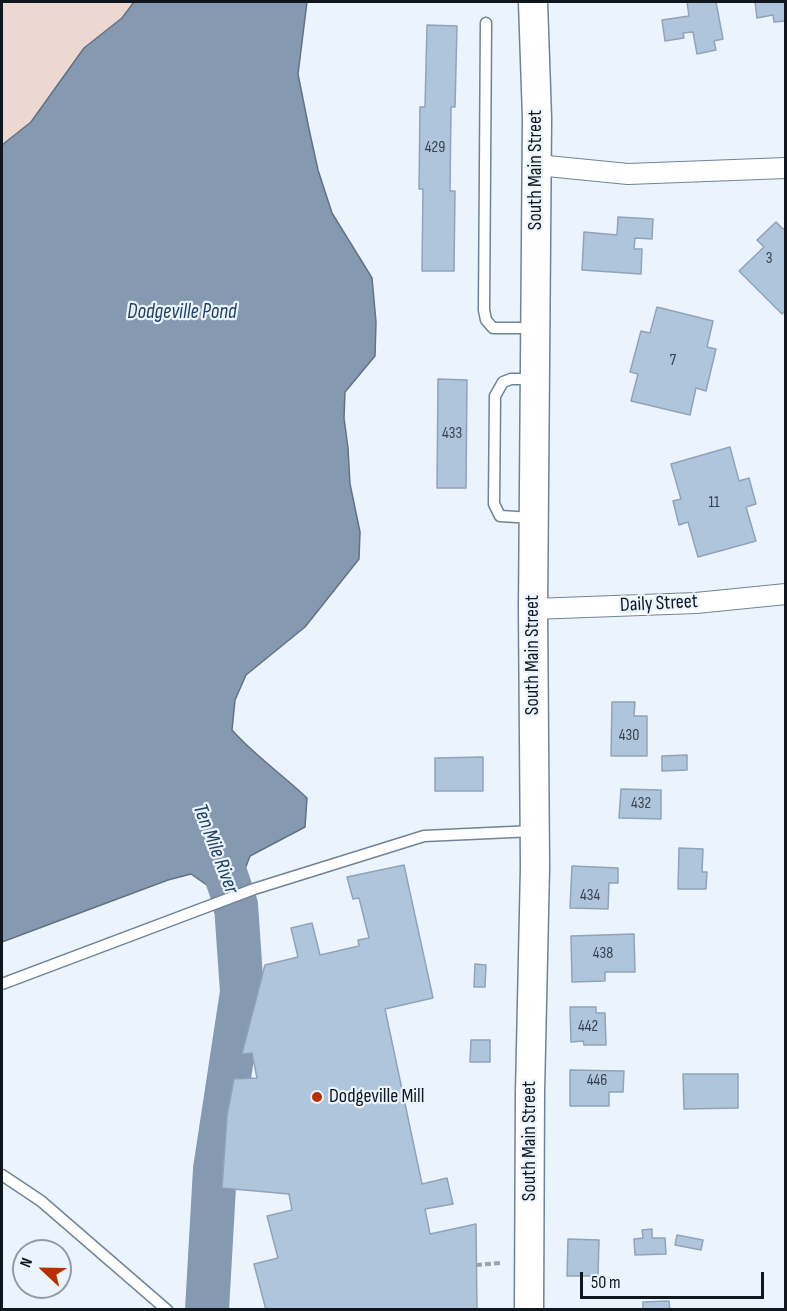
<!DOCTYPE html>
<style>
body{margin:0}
#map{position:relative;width:787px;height:1311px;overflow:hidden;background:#ebf4fd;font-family:"Sofia Sans Condensed",sans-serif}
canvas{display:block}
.frame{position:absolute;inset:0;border:3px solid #0f161e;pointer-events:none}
.north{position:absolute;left:12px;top:1239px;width:60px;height:60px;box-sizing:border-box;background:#ebf4fd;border:2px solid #939ba4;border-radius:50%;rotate:292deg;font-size:16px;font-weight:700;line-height:24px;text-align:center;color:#0f161e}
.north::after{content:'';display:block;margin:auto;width:21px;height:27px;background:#b92f00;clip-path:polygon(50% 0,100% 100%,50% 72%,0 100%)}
.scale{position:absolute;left:580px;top:1272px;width:184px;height:27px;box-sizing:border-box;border:3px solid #0f161e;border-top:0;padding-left:8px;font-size:18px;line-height:21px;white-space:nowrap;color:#0f161e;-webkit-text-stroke:4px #ebf4fd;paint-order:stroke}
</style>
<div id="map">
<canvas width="787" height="1311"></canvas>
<div class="frame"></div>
<div class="north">N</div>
<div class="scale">50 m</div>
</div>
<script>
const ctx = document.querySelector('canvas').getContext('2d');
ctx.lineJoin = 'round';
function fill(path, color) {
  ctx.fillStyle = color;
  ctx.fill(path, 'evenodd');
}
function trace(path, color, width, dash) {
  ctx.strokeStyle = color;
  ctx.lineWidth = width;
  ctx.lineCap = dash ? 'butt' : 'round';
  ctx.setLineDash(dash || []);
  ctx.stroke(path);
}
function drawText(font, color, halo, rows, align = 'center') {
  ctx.font = font + ' "Sofia Sans Condensed",sans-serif';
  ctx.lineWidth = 4.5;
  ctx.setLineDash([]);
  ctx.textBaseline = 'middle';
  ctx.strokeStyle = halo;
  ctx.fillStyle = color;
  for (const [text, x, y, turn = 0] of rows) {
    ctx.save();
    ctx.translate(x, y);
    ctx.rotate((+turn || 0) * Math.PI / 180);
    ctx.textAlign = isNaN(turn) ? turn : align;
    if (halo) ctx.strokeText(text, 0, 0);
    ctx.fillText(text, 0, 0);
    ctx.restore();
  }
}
fill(new Path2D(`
 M2 2H134L122 18 84 48 31 122 2 145Z`), '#ecd7d1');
const water = new Path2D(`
 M134 2H307L298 74 309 129 318 170 332 213 372 278 376 322 375 356 345 392 344 418 348 448 350 484 360 532 359 559 305 627 246 675 235 700 232 730C255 756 282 774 307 798L305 827 250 856 245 869 251 902 236 905 215 913 211 888 191 874 168 880 2 942V145L31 122 84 48 122 18Z`);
fill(water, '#8599b0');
trace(water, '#627284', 1.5);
trace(new Path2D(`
 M207 1310 215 1169 242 992 236 905 217 849`), '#8599b0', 44);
const building = new Path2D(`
 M687 2H716L723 39 714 41 716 50 697 54 693 32 683 33 684 38 665 41 662 20 689 16Z
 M755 2H786V21L774 22 773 15 757 18Z
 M427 25 457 26 455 107H451L450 191H455L454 271H422L423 189H419L420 107H425Z
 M618 217 653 219 652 239 635 238 634 249H642L641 274 582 270 584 232 617 235Z
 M776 222 783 229 786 227V310L782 314 739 271 764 247 757 240Z
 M657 307 713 321 707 347 716 349 706 391 696 388 690 415 631 401 638 374 630 372 641 331 650 333Z
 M438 379 467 380 466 488H437Z
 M730 447 739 481 749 478 756 504 746 507 756 541 698 557 688 522 679 525 673 501 681 499 671 464Z
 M612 702H635L634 716H647V756H611Z
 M687 755V770L662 771V756Z
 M483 757V791H435V758Z
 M621 789 661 790V819L619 818Z
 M679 848 703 849 702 872H707L706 889H678Z
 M404 865 433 998 385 1009 422 1184 447 1178 453 1204 425 1209 430 1234 476 1224 477 1309 266 1310 254 1264 278 1258 267 1216 292 1210 289 1194 222 1188 227 1116 234 1079 257 1078 252 1053 242 1054 265 965 298 957 291 928 312 923 320 955 359 946 358 940 369 938 359 898 353 899 347 877Z
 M572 866 618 868V883H609L608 909 570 908Z
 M634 934 635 972H605V981L572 982 571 936Z
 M475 964 486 965 485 987H474Z
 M570 1007H596V1013H605L606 1045H584L583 1041 571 1042Z
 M471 1040H490V1062H470Z
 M570 1070 624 1071 623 1092H609V1106H570Z
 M683 1074H738V1108L684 1109Z
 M652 1229V1238H665L666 1254 635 1255 634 1239 643 1238 642 1230Z
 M677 1235 703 1240 701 1250 675 1245Z
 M568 1239 599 1240 598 1276H567Z
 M669 1301 670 1310H643V1302Z`);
fill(building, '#afc5dc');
trace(building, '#90a3b9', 1.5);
const service = new Path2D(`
 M486 23 484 310 486 320 493 328H535
 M533 518 500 516 494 504 495 396 503 382 511 379H535
 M2 984 254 889 424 836 534 831
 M2 1175 41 1201 167 1310`);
const minor = new Path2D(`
 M537 165 628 174 786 168
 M533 609 696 603 786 594`);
const secondary = new Path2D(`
 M529 1310 530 1092 535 867 533 609 537 118 533 2`);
trace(service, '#708397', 13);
trace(minor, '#708397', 22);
trace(secondary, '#708397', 31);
trace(new Path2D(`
 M476 1265 500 1263`), '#9aa2ab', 4, [6, 3]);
trace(service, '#fff', 10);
trace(minor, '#fff', 20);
trace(secondary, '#fff', 28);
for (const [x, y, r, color] of [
 [317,1097,6,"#b92f00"]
]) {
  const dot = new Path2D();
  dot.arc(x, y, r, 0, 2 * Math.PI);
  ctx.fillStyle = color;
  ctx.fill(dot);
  trace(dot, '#ebf4fd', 2);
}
drawText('16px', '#37424e', null, [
 ["429",435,148],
 ["3",769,259],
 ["7",673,361],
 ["433",452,434],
 ["11",714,503],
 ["430",629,736],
 ["432",641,804],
 ["434",590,896],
 ["438",603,954],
 ["442",588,1027],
 ["446",597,1081]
]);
drawText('20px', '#0f161e', '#ebf4fd', [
 ["South Main Street",536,170,-90],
 ["Daily Street",659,604,-3],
 ["South Main Street",533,655,-90],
 ["South Main Street",530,1141,-90]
]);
drawText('20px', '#0f161e', '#ebf4fd', [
 ["Dodgeville Mill",329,1097]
], 'left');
drawText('italic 21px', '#204163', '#ebf4fd', [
 ["Dodgeville Pond",182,313],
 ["Ten Mile River",215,849,69]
]);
</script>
